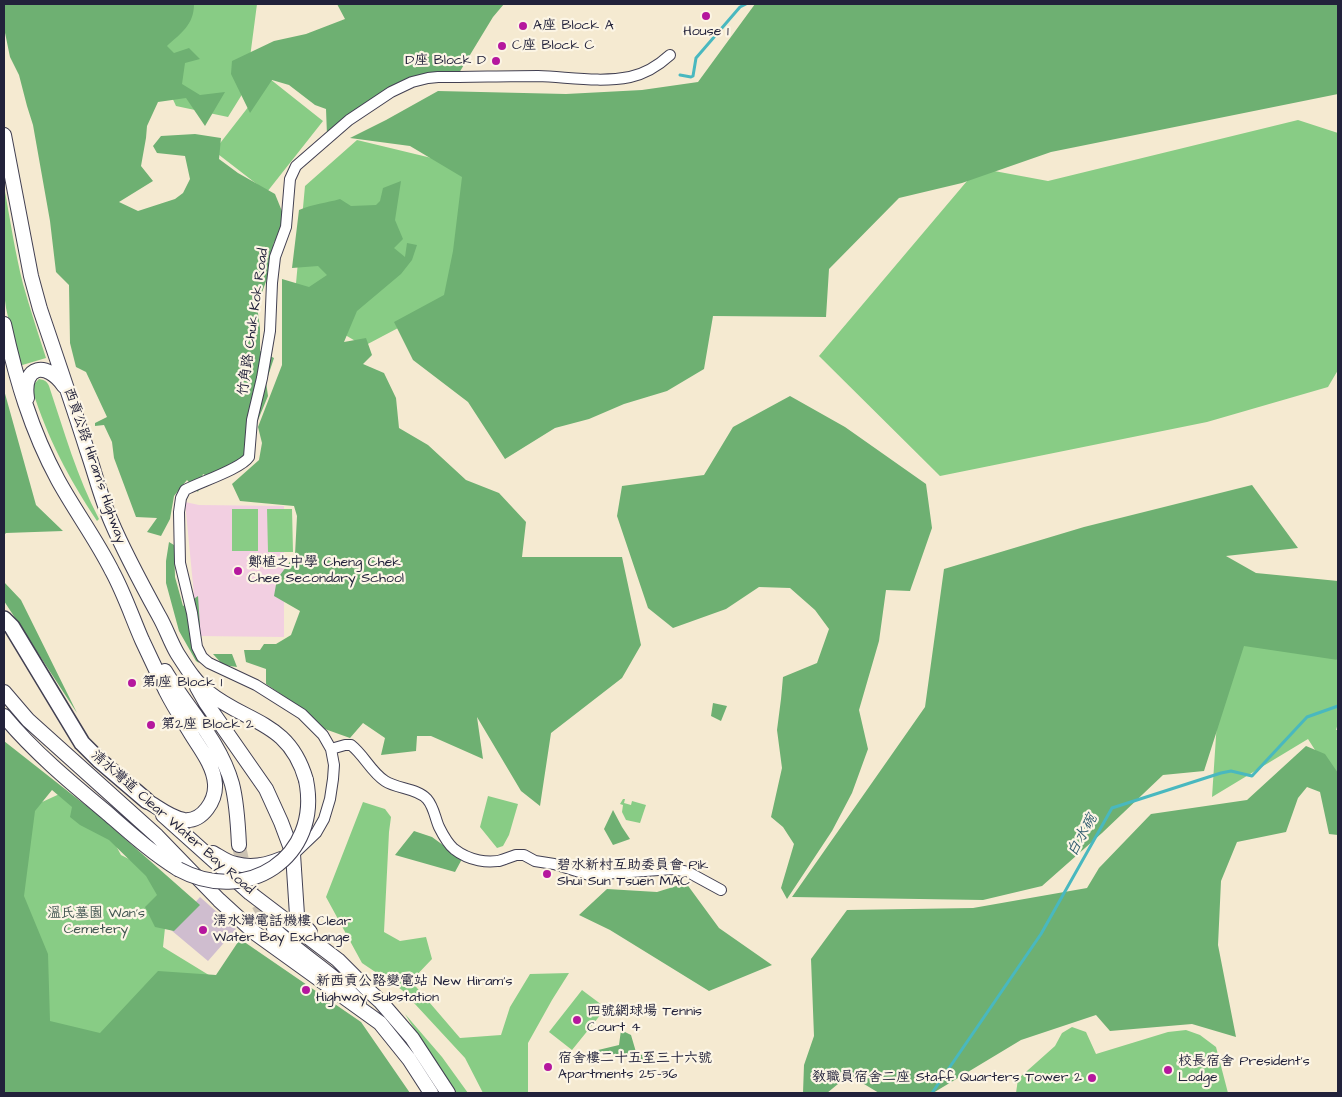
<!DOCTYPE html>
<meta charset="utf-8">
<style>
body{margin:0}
#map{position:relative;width:1342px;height:1097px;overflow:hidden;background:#f5ead1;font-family:"Architects Daughter",sans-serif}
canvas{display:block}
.frame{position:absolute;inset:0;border:5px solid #22223b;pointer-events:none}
</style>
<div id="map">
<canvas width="1342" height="1097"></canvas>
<div class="frame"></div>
</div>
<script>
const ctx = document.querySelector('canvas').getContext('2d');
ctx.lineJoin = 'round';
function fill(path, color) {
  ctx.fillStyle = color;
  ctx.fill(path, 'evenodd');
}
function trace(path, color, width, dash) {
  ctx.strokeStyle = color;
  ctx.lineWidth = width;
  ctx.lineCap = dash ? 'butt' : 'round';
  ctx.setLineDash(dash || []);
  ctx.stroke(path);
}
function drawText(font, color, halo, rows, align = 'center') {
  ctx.font = font + ' "Architects Daughter","LXGW WenKai TC",sans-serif';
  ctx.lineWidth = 4.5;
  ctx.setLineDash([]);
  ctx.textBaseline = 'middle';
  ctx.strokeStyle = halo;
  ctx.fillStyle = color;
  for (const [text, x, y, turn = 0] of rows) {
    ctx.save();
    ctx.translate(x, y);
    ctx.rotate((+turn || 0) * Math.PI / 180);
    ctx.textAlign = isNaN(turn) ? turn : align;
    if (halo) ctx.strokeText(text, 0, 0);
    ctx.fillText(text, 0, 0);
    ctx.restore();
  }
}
fill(new Path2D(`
 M185 502 199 505 284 506V637L198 636Z`), '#f2cfe1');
fill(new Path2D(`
 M200 897 236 929 208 961 171 930Z`), '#cfbdcf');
fill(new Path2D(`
 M160 4H257L246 88 228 117 176 106 144 36Z
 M270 79 323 121 267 192 214 151Z
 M1298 120 1338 133V370L1328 387 1207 422 940 476 819 356 978 168 1048 181Z
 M357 140 473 168 453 299 364 346 294 305 305 186Z
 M4 186C10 219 15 252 23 284 30 309 38 333 46 358L19 366 6 308 4 293Z
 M39 379C44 380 47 381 49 386 64 431 77 477 99 519L97 521C68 477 48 439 32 389L33 385Z
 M232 509H258V551H232Z
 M267 509H292L293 552H268Z
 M1223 630 1330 648 1338 662V723L1336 730H1338V786L1308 739 1212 797Z
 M66 791 108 831 121 855 170 880 163 947 271 1013 217 1093 38 1023 14 815Z
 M488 796 518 804 509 835 503 846 497 848 480 827Z
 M623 799H625L624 803 631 805 632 801 646 805 640 823 626 820 622 812 623 805 620 804Z
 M363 802 385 809 391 817 389 832 384 932 400 941 426 937 432 959 411 981 460 1038 501 1035 510 1007 530 974 569 973 552 1000 528 1043V1093H483L465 1058 402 990 362 963 326 897Z
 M582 990 606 1008 572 1050 549 1032Z
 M405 1014 442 1057 468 1093H454Z
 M1072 1027 1086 1032 1096 1054 1168 1032 1186 1030 1200 1035 1216 1047 1228 1093H1016L1018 1079 1055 1046 1062 1033Z`), '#88cc85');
fill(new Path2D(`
 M4 4H194C194 25 181 33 167 46L174 53 189 48 200 59 185 63 182 84 200 95 225 92 205 126 186 98 158 102 147 126 146 138 141 166 153 181 119 202 138 211 175 199 183 193 190 179 185 156 157 153 153 146 161 136 195 134 221 138 219 159 238 173 275 194 290 231 274 242 268 276 257 306 260 328V351L274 358 266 382 268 396 258 420 254 421 240 470 217 481 203 474 198 492 187 480 174 496 170 519 161 536 147 532 157 518 136 517 114 458 112 442 104 425 95 426V423L107 417 86 372 76 367 70 343 69 285 56 272 50 221 33 125 27 106 19 75 10 57 4 28Z
 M337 4H504L493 17 459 73 390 92 327 135 326 109 315 105 289 85 272 80 250 113 231 74 232 61 274 41 306 34 345 19Z
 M755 4H1338V94L1051 152 962 183 899 198 829 269 826 317 713 316 704 369 667 391 624 404 589 419 555 428 505 459 468 402 413 360 394 322 444 295 453 251 462 177 410 146 350 138 386 120 438 91 566 94 642 90 698 82Z
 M401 181 395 220 403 239 394 248 405 257 407 243 417 245 412 260 401 274 357 311 344 342 366 338 372 355 363 364 384 373 396 398 399 428 428 445 466 480 499 493 526 522 522 557H622L641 645 622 678 551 733 540 806 521 791 477 717 483 759 431 736H417L416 751 381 755 385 738 363 723 350 738 322 728 307 712 266 684V669L246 662 244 650H260L264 644H276L291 635 300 611 274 596 277 579 295 555 297 516 294 506 240 501 232 484 259 460 262 443 258 427 282 365V279L309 287 327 275 318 266 292 268 299 210C313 204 326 203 340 199L351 206 376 205 380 201 383 188Z
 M4 390 36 505 63 531 6 533 4 535Z
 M790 396 845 427 926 484 932 528 910 591 886 590 879 641 859 710 868 749 852 793 832 831 787 899 781 888 794 844 783 827 771 817 782 768 777 730 781 699 783 677 817 663 829 629 815 610 790 588 759 587 726 609 673 628 648 608 617 516 622 486 704 475 733 427Z
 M1252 485 1298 548 1226 556 1256 573 1338 581V660L1244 646 1204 771 1163 775 1102 833 1042 886 983 900 792 897 925 707 944 569 1084 527Z
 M169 542 174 545 175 577 183 606 198 596 200 626 191 625 194 648 199 663 196 661 179 631 166 583V561Z
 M4 582 21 600 77 713 4 601Z
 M213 654H232L237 667 223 665Z
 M713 703 727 706 721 721 711 716Z
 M4 741 98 815 200 905 174 931 155 927 145 907 157 895 146 876 109 840 80 825 70 817 72 807 52 790 35 811 24 896 48 954 50 1021 100 1033 158 971 216 975 240 939 361 1022 410 1093H4Z
 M1306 746 1325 754 1338 773V835L1329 834 1320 792 1307 787 1298 798 1286 832 1237 842 1221 881 1218 945 1236 1037 1192 1024 1110 1031 1096 1015 1021 1040 933 1093H879L849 1075 827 1093H803L804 1065 814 1036 811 959 847 910 973 908 1087 888 1099 868 1151 814 1247 800Z
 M613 810 622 827 630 839 613 845 604 829Z
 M414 831 432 837 462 859 455 872 395 855Z
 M686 883 719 928 772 965 709 991 610 930 579 915 607 889 657 892Z
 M621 1030 631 1035 636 1052 656 1062 594 1051 619 1045Z`), '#6eb072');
trace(new Path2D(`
 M680 75 691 77 693 76 696 58 740 7 746 4
 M932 1093 1041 934 1112 808 1221 773 1231 771 1252 776 1307 717 1338 706`), '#49b8bf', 3);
trace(new Path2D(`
 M239 845C244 876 255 904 274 929`), '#cbc2b3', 14, [14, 7]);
const street = new Path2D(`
 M331 749 345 745H351C364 755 371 772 385 781 397 789 417 788 427 799 434 807 435 818 439 827 443 835 448 844 454 849 468 860 489 865 505 859L499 861 516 855H524L535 861 554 864 589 875 673 869 688 872 721 890
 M294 854 316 833 324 819 330 799 333 779 334 765 331 749 323 735 302 714 256 685 209 663 202 657 197 647 192 613 180 563 179 512 181 498 185 490C200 482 241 469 249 457L252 420 262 378 270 331 272 283 275 257 286 227 290 179 296 166 349 120 391 92 412 82 428 78 438 77C471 77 505 76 538 76 568 77 600 83 630 77 644 74 659 65 670 55`);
const secondary = new Path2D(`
 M4 135 31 276 40 309C56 356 72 403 87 450 95 473 101 498 111 521 125 554 142 585 159 616 166 628 170 641 177 653 186 667 195 682 208 692 248 724 289 721 306 780
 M4 324C16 379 31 430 58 480 75 511 96 539 112 571 124 593 132 617 142 640 150 657 158 674 166 691 174 707 184 722 193 737 202 751 214 767 215 784 216 800 203 822 184 820 171 818 159 808 147 801
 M27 398C22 365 47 361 64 386
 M165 671C187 708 220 741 232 784 237 803 238 825 239 845
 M197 687 206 703 266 789 281 822 293 854 297 915 303 924 310 932
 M4 692 28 720 157 836 219 900 255 933 380 1023 409 1059 431 1093
 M4 716C34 752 70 782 106 812 129 832 152 853 178 869
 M163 815 250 893 338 960 368 990 380 1001 412 1038 448 1093
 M213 853C220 857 228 863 236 864 251 868 267 865 281 859
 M274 929C301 956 335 974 359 1002`);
const primary = new Path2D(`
 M4 619 12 627 82 743 99 760 147 801`);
trace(street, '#424052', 12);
trace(secondary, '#424052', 16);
trace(primary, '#424052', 18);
trace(street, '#fff', 10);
trace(secondary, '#fff', 14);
trace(primary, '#fff', 15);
const secondaryBridge = new Path2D(`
 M178 869C246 906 322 858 306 780`);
trace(secondaryBridge, '#424052', 16, []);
trace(secondaryBridge, '#fff', 14);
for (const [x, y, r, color] of [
 [706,16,5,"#b5179e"],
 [523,26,5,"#b5179e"],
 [502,46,5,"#b5179e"],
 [496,61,5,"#b5179e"],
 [238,571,5,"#b5179e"],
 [132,683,5,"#b5179e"],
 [151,725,5,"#b5179e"],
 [547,874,5,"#b5179e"],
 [203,930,5,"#b5179e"],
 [306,990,5,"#b5179e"],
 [577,1020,5,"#b5179e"],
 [548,1067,5,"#b5179e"],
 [1168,1070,5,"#b5179e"],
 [1092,1078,5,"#b5179e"]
]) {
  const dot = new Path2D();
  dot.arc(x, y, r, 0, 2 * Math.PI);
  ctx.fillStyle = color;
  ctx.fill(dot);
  trace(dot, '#fcf5e5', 2);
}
drawText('14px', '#22223b', '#fcf5e5', [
 ["A座 Block A",533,26],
 ["House 1",706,32,"center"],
 ["C座 Block C",512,46],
 ["D座 Block D",486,61,"right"],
 ["鄭植之中學 Cheng Chek",248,563],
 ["Chee Secondary School",248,579],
 ["第1座 Block 1",142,683],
 ["第2座 Block 2",161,725],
 ["碧水新村互助委員會 Pik",557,866],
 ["Shui Sun Tsuen MAC",557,882],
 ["清水灣電話機樓 Clear",213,922],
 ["Water Bay Exchange",213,938],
 ["新西貢公路變電站 New Hiram's",316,982],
 ["Highway Substation",316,998],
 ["四號網球場 Tennis",587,1012],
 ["Court 4",587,1028],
 ["宿舍樓二十五至三十六號",558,1059],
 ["Apartments 25-36",558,1075],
 ["校長宿舍 President's",1178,1062],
 ["Lodge",1178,1078],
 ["教職員宿舍二座 Staff Quarters Tower 2",1082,1078,"right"]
], 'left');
drawText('14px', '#22223b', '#fcf5e5', [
 ["竹角路 Chuk Kok Road",254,322,-82],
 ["西貢公路 Hiram's Highway",94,466,71],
 ["清水灣道 Clear Water Bay Road",172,823,41]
]);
drawText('14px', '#415551', '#fcf5e5', [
 ["溫氏墓園 Wan's",96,914],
 ["Cemetery",96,930]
]);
drawText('italic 15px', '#325e70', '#fcf5e5', [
 ["白水碗",1083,836,-61]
]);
</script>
